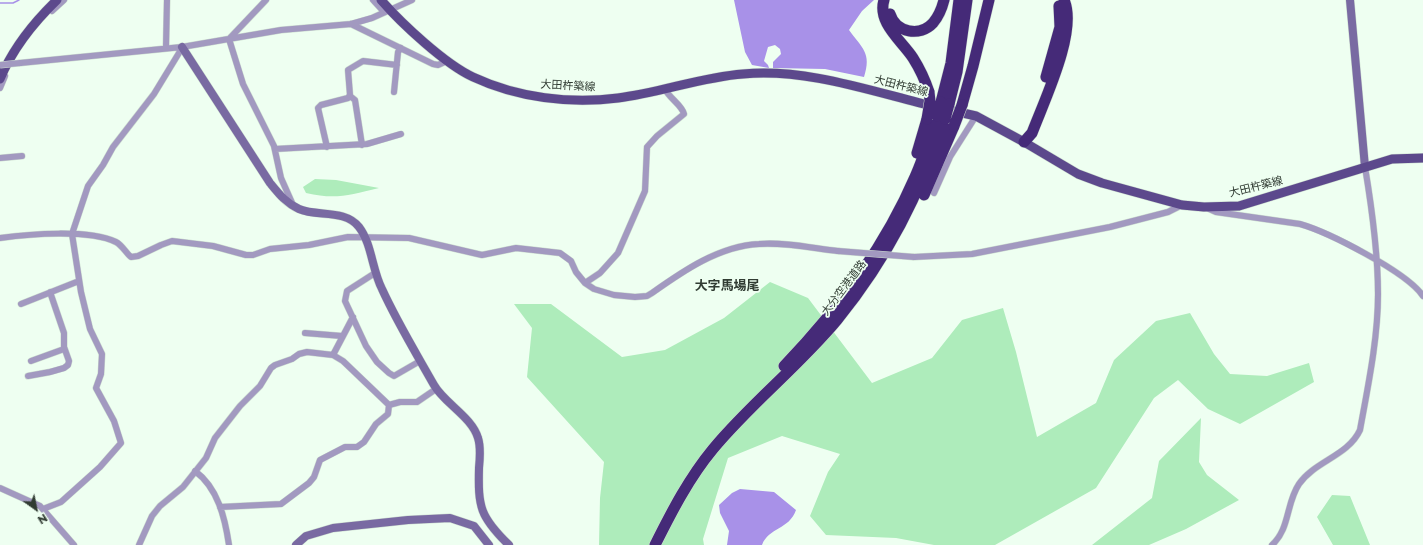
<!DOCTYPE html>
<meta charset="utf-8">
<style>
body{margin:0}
#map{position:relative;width:1423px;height:545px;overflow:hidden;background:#eefff1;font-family:Montserrat,sans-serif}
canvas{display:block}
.north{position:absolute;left:16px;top:489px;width:40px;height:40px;-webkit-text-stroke:3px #eefff1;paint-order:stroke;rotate:147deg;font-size:11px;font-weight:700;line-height:16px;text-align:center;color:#313c33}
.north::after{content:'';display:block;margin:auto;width:14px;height:18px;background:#313c33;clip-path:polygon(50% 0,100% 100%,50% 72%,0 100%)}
</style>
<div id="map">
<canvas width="1423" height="545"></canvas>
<div class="north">N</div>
</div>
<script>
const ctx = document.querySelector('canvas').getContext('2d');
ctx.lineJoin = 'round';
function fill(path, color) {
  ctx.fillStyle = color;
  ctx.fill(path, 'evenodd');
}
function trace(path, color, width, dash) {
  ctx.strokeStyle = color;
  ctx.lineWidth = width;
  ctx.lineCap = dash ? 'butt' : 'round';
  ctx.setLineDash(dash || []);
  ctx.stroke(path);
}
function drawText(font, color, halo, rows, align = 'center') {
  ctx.font = font + ' Montserrat,"Noto Sans JP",sans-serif';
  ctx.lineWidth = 3.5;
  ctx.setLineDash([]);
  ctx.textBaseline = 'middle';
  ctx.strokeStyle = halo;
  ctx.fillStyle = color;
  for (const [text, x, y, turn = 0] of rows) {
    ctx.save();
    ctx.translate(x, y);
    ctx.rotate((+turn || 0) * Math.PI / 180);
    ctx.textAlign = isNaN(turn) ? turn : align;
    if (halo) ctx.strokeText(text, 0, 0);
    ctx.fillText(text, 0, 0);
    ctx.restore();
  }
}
fill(new Path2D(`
 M315 179 336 180 379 188C349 195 336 200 306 193L303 187Z
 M770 282 808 298 872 383 932 358 962 320 1003 308 1016 352 1037 437 1096 403 1114 360 1156 321 1190 313 1214 354 1230 374 1267 376 1309 363 1314 382 1240 424 1208 409 1178 380 1154 398 1096 488 995 545H934L896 538 826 535 810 516 828 472 840 454 782 436 728 458 703 539 704 545H599L600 498 604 462 527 377 532 328 514 304H551L622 357 665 350 724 318Z
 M1201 418 1199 462 1207 475 1239 500 1186 529 1149 545H1092L1152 498 1159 461Z
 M1332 495 1350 496 1370 545H1333L1317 517Z`), '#aeecbb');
fill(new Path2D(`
 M734 0H874L862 11 849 30C862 48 872 53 864 77L825 69 773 68V62L781 54 780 49 775 45 768 47 764 61 768 65 769 68 752 65 745 52Z
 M740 489 774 492 796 510C789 530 769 527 762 545H727L729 531 720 513 719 505 732 493Z`), '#a891e8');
trace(new Path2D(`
 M0 3H13L19 0`), '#a891e8', 1.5);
const street = new Path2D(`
 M373 0 384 12
 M52 11 64 0
 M351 24 433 64 438 65 447 61
 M229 39 243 84 274 146 281 178 293 205
 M229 39 266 0
 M166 47 167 0
 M20 63 182 47 281 30 351 24 372 18 412 0
 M0 88 5 76
 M394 92 398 52 401 48
 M350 96 355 100 362 145
 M327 147 318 108 321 105 348 98 350 95 348 70 363 61 397 65
 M275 149 367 144 401 134
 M0 158 22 156
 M934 193 950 157 976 116
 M1207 208 1216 212 1300 224C1328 232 1407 272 1423 296
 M0 238C29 234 89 229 116 242 122 245 126 253 131 257L138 256 161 245 172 241 213 246 246 255H253L270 249 309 245 348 237 409 238 482 255 516 248 560 253 571 261 576 272 585 283 594 289 614 295 635 297 647 296 652 293C683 271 719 246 759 244 785 242 812 248 838 251
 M914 257 972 254 1110 227 1168 212 1182 205
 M375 273 347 291 345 301 366 346 377 362 389 373 394 376 420 361
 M585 283 600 273 618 253 645 191 647 147 657 136 684 114C682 105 669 98 665 89
 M21 304 79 281
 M305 333 342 336
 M333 355 353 317
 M31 361 64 349
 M28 376 50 372 64 368 68 365 69 361 64 347V333L50 292
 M389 405 400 402H417L436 389
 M195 471C218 488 225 518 229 545
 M0 488 40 506 74 545
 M43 509 61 502 100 467 121 443 114 421 96 388 101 374 102 354 90 329 81 292 72 234 88 186 103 165 113 147 154 94 182 48
 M139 545 152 516 160 506 183 487 206 458 215 438 240 406 260 386 271 368 275 365 292 359 299 354 307 352 333 355 343 361 389 405 388 414 376 424 364 442 357 447H345L320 460 314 477 309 483 281 504 220 507
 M1272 545C1290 529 1286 503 1299 484 1315 461 1348 456 1360 430 1368 386 1378 339 1378 294 1378 252 1372 209 1365 167`);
const secondary = new Path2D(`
 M1350 0 1365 167
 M182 47 270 183C279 194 286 203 299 209 317 217 345 209 359 227 372 244 372 270 382 289 397 322 416 353 434 385 444 403 472 417 478 438 481 447 480 458 479 468 478 507 480 517 509 545
 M296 545 306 536 333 528 408 520 450 518 474 526 489 545`);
const primary = new Path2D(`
 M381 0C402 24 445 64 473 77 518 98 570 104 618 98 660 93 701 77 743 74 808 68 873 92 936 107
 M0 79C13 48 33 23 57 0
 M954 111 976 116 1024 142 1078 174 1102 183 1182 205 1204 207 1239 206 1392 159 1423 158`);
const highway = new Path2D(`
 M884 0C877 23 902 41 913 58 920 69 925 80 929 92
 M890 14C896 33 920 37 933 23 939 16 942 8 944 0
 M1046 77 1060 27 1059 6
 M941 102 951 63 959 0
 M949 104 957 72 967 0
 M962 105 973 66 989 0
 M1024 142 1032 133C1044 101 1078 31 1064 0
 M917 153 927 119
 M924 195 954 126
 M784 366C838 310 884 249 915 177 924 157 930 136 937 116
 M655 545C672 511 689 478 713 449 751 403 799 366 837 320 888 257 919 195 945 119`);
trace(street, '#ccdccf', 7);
trace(secondary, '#ccdccf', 9);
trace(primary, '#ccdccf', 10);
trace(highway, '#ccdccf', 12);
trace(street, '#a299c0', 6);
trace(secondary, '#796aa2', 8);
trace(primary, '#5c498c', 9);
trace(highway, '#452a78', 11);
const streetBridge = new Path2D(`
 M0 65 20 63
 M838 251 914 257`);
const highwayBridge = new Path2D(`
 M937 116 941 102
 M927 119 930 101 929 92
 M945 119 949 104
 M954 126 962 105`);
trace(streetBridge, '#ccdccf', 7, []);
trace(highwayBridge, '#ccdccf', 12, []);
trace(streetBridge, '#a299c0', 6);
trace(highwayBridge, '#452a78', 11);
drawText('11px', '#313c33', '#eefff1', [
 ["大田杵築線",568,86,3],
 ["大田杵築線",901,86,14],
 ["大田杵築線",1256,187,-14],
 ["大分空港道路",844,288,-53]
]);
drawText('bold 13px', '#313c33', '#eefff1', [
 ["大字馬場尾",727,286]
]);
</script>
